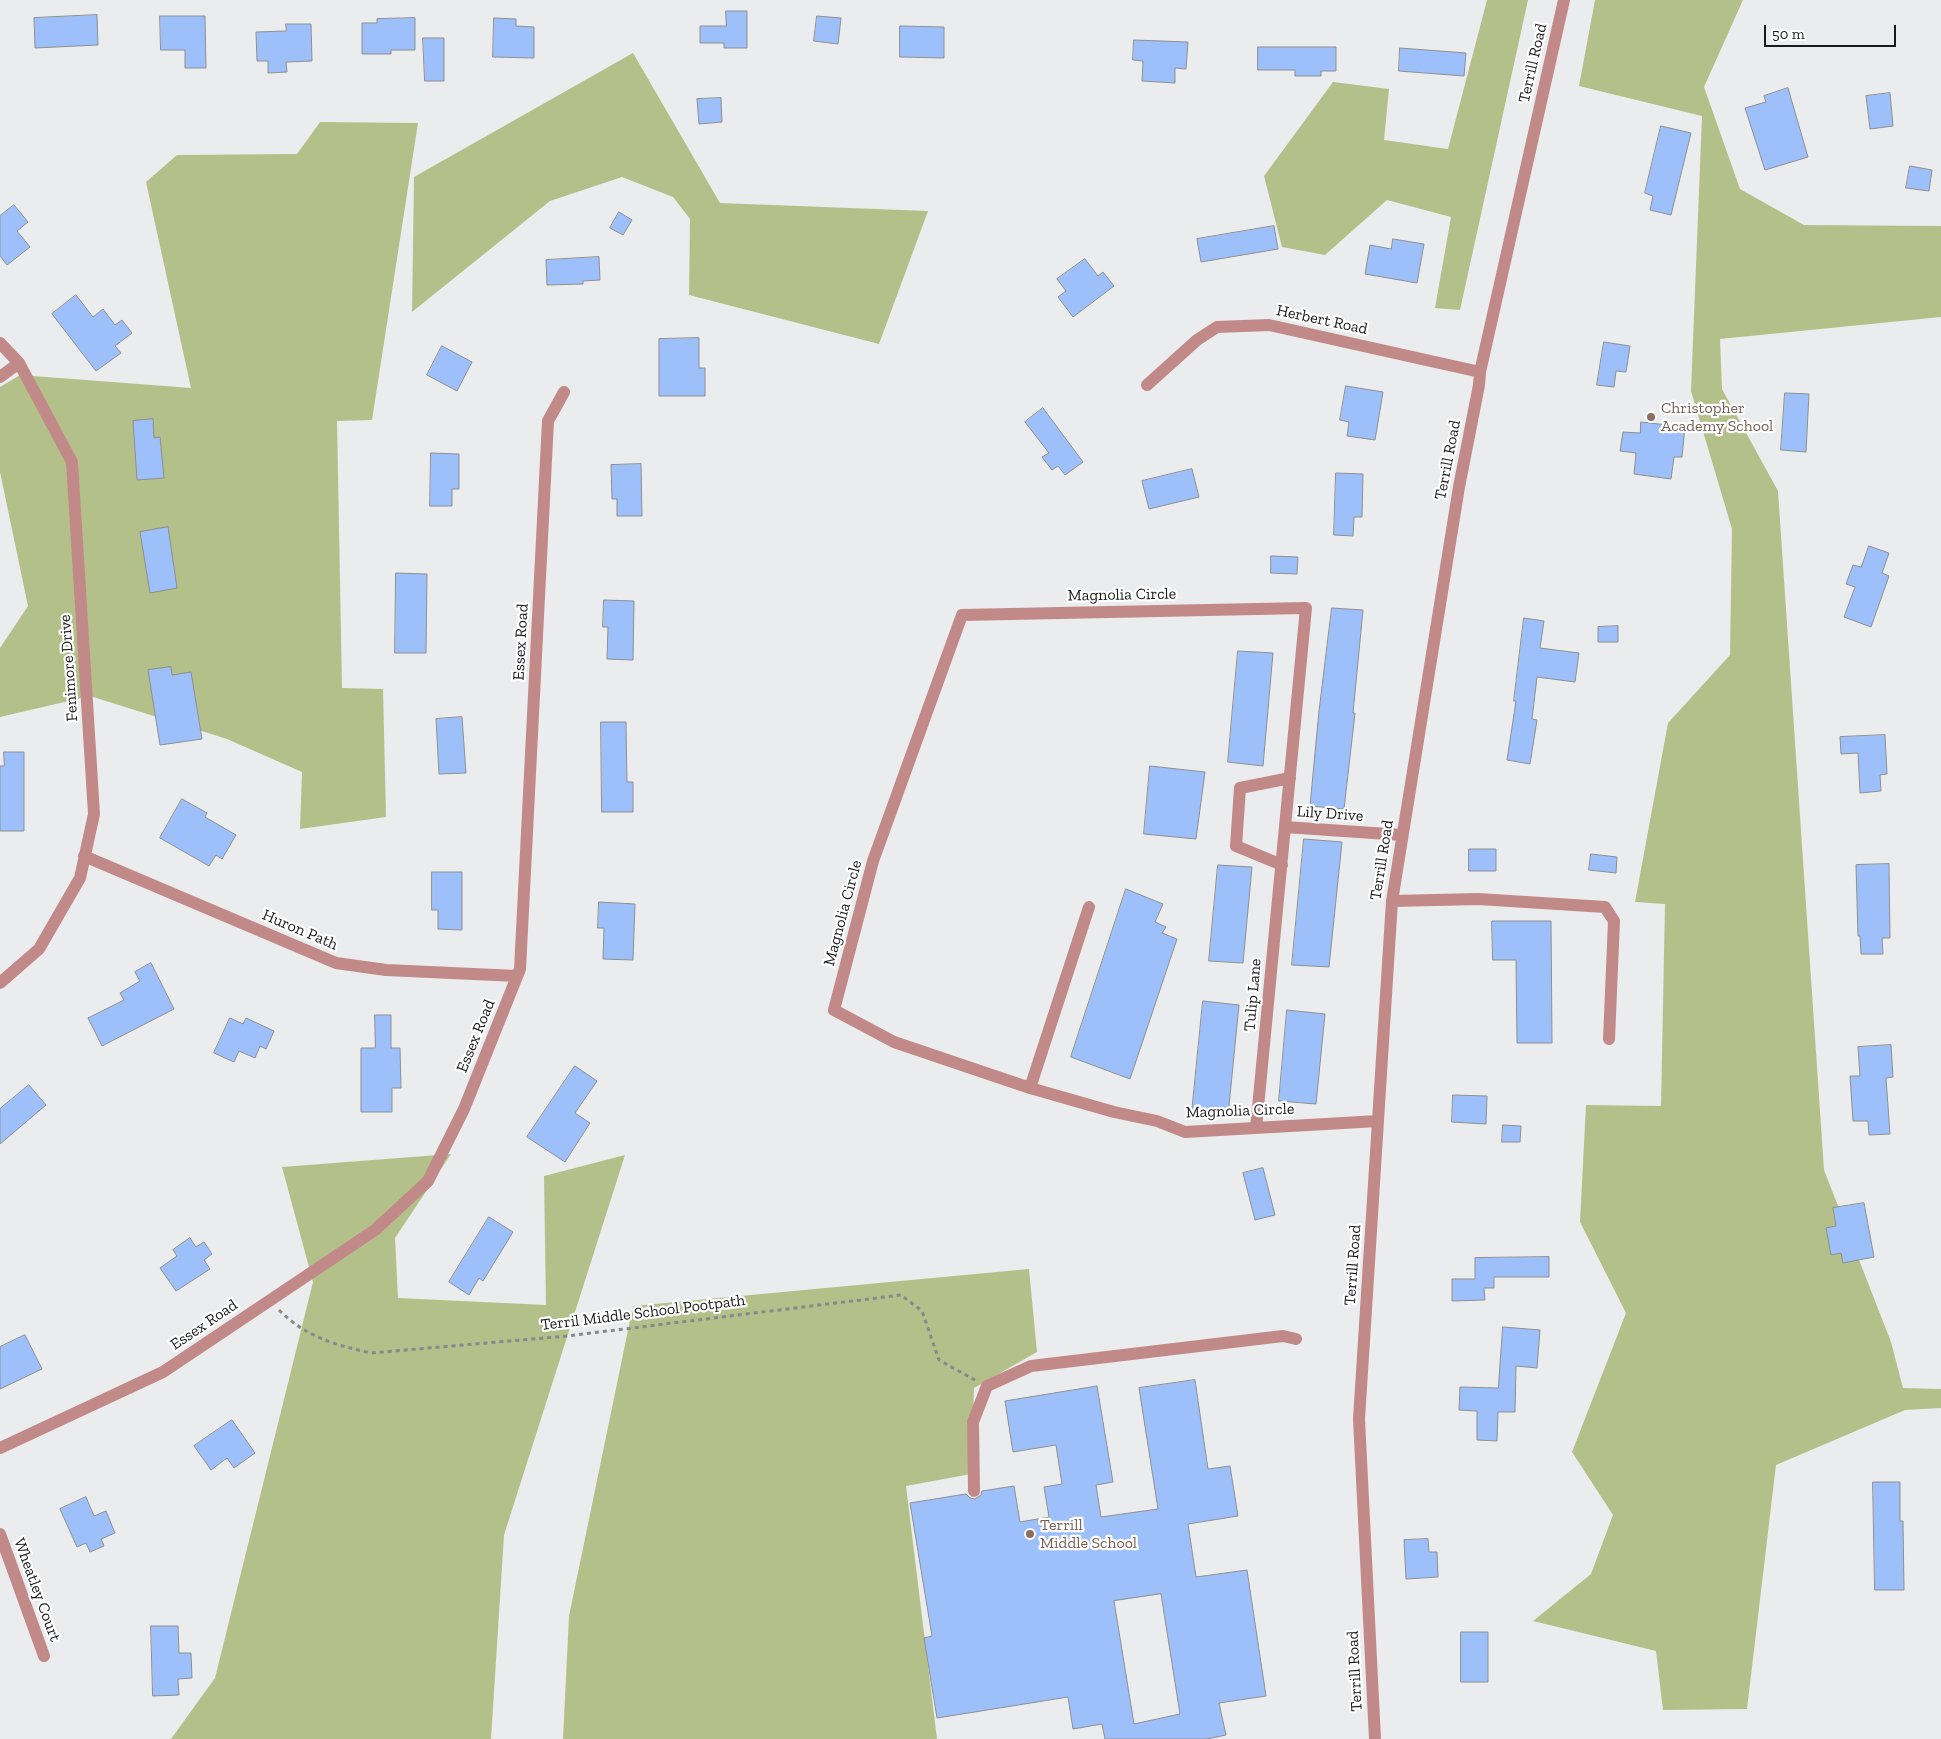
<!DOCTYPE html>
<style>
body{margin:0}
#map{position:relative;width:1941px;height:1739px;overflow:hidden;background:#ebecee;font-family:"Zilla Slab",serif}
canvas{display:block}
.scale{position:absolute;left:1764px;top:25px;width:132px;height:22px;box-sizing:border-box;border:2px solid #1b1b1c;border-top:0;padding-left:6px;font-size:15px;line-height:18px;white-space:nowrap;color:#1b1b1c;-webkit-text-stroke:4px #fff;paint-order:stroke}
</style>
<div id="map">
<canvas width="1941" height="1739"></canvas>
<div class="scale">50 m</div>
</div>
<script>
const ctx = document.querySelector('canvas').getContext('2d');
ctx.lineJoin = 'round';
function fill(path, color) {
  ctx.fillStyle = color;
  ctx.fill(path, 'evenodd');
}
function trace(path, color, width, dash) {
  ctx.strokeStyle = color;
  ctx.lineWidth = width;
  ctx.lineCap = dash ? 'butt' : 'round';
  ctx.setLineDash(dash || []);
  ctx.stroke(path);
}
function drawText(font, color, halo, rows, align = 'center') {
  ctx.font = font + ' "Zilla Slab",serif';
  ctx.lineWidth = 4.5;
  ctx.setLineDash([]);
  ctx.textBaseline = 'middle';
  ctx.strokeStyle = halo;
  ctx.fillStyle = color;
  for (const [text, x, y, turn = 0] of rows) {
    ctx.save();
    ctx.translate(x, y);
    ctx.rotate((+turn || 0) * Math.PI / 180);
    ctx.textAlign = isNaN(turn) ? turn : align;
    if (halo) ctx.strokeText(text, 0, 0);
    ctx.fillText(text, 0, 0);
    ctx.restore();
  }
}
fill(new Path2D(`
 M1487 0H1528L1460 310 1435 308 1451 217 1387 200 1325 255 1282 247 1264 176 1333 82 1389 89 1384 140 1448 149Z
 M1595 0H1743L1704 87 1740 189 1804 225 1941 226V317L1720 339 1722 389 1778 491 1824 1170 1891 1342 1903 1388 1941 1389V1408L1905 1410 1776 1465 1747 1709 1663 1710 1656 1651 1533 1621 1591 1574 1613 1515 1572 1452 1626 1313 1580 1222 1586 1105 1661 1106 1665 904 1635 902 1668 723 1730 655 1732 529 1691 391 1702 116 1579 86Z
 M633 53 720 203 928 211 879 344 689 295 690 219 673 197 622 177 550 201 412 312 414 177Z
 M320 122 418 123 372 420 337 421 342 688 383 689 386 817 300 829 302 772 227 739 90 696 0 717V648L28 606 0 472V387L20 375 191 388 146 182 177 155 297 154Z
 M451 1154 395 1238 398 1298 546 1305 544 1176 625 1155 504 1535 491 1739H171L215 1678 313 1282 282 1167Z
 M1029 1269 1037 1352 974 1388 971 1474 906 1486 937 1739H563L569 1616 633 1306Z`), '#b4c089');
const building = new Path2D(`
 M726 11H747V48H724V43H700V26H726Z
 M97 15 98 45 35 48 34 18Z
 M160 16H205L206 68H185V50H161Z
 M817 16 841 18 838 44 814 41Z
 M415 18V50H391V54H362V23H377V19Z
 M494 18 516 19V26L534 27V58L493 57Z
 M286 24H311L312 61 286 62 287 72 268 73V61H257L256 32 286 31Z
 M900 26 944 27V58L900 57Z
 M423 38H444V81H425Z
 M1134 40 1188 42 1186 69 1175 68V83L1142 81 1143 61 1133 60Z
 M1258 47H1336V71H1321V76H1295V70H1258Z
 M1400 48 1466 53 1464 76 1399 71Z
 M1788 88 1808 157 1765 170 1745 108 1766 102 1764 96Z
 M1890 93 1893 126 1870 129 1866 96Z
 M721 98 722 122 699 124 697 99Z
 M1661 126 1691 133 1671 215 1650 210 1653 196 1645 193Z
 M1910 166 1932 170 1929 191 1906 188Z
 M14 205 28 222 17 231 30 247 7 265 0 256V216Z
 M619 212 632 220 623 235 610 228Z
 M1274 226 1278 249 1201 262 1197 239Z
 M1393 239 1424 244 1417 283 1365 274 1370 245 1391 249Z
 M599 257 600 280 583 281V284L547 285 546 260Z
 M1085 259 1098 276 1103 272 1114 286 1073 317 1058 297 1066 291 1057 279Z
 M76 295 93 317 103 309 115 325 122 320 132 333 115 346 121 353 96 371 52 314Z
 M699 338V368H705V396H659V339Z
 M1604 342 1630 346 1626 372 1616 371 1614 387 1597 385Z
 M442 346 472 362 457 391 427 375Z
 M1346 386 1383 392 1375 440 1347 436 1349 422 1340 420Z
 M1785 393 1809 394 1806 452 1781 450Z
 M1043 408 1083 462 1065 475 1058 466 1052 470 1042 457 1049 453 1025 422Z
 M153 419 154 438 160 437 164 478 137 480 133 421Z
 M1641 422 1685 427 1682 457H1674L1671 479 1634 474 1636 453 1620 451 1623 432 1640 433Z
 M431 453 459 454V489H452V506H430Z
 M641 464 642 516H617V499H612L611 465Z
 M1192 469 1199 497 1149 509 1142 481Z
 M1336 473 1363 474 1362 517H1354L1353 536 1334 535Z
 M168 527 177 588 150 593 140 532Z
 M1869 546 1889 553 1882 573 1889 576 1871 627 1844 617 1855 587 1846 584 1853 565 1861 567Z
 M1271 556 1298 557 1297 574 1271 573Z
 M396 573 427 574 426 653H395Z
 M604 600 634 601 633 660 607 659 608 627H603Z
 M1332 608 1363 610 1353 713H1355L1344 809 1310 806 1319 711Z
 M1524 618 1544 621 1540 648 1579 653 1575 682 1537 677 1532 719 1537 720 1530 764 1507 760 1516 701H1514Z
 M1618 626V642H1598V627Z
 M1238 651 1273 653 1263 766 1228 762Z
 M171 667 172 675 191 672 202 739 160 745 148 670Z
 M462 717 466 773 439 774 436 719Z
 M601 722H626L627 782H633V812H602Z
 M1885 735 1887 774 1880 775 1881 791 1860 793 1858 753 1841 754 1840 737Z
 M4 752H24V831H0V766H4Z
 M1150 766 1205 772 1196 839 1144 834Z
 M182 799 207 813 205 817 236 835 222 859 216 855 209 866 160 838Z
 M1304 839 1342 842 1329 967 1292 965Z
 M1469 849H1496V871H1469Z
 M1591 854 1617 857 1616 873 1589 870Z
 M1889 864 1890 938H1882L1883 954H1861L1860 936H1858L1856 865Z
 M1218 865 1252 867 1243 963 1209 961Z
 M432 872H462V930L438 929V910H432Z
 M1126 889 1163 904 1155 922 1166 927 1162 933 1177 939 1130 1079 1071 1057Z
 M599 902 635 904 633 960 603 959 604 928H598Z
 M1492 921H1551L1552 1043H1517L1516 960H1493Z
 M151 963 174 1009 102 1046 88 1018 124 1000 120 993 140 981 135 972Z
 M1203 1001 1239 1005 1228 1116 1192 1112Z
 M1287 1010 1325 1014 1316 1104 1279 1101Z
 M375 1015H391V1048H400L401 1088H392V1112H361V1048H375Z
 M230 1018 243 1024 246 1018 274 1031 266 1049 260 1046 255 1058 239 1051 234 1062 214 1053Z
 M1891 1045 1893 1077 1886 1078 1890 1134 1869 1135 1868 1121H1853L1850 1076H1860L1858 1047Z
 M575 1066 597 1081 575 1113 590 1123 565 1162 527 1137Z
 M29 1085 46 1105 0 1144V1109Z
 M1453 1095 1487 1096 1486 1124 1452 1122Z
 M1503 1125 1521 1126 1520 1142H1502Z
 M1263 1168 1275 1215 1255 1220 1243 1173Z
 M1864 1203 1874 1257 1843 1263 1841 1253 1831 1255 1826 1228 1836 1226 1833 1208Z
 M489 1217 513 1232 483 1281 479 1278 469 1295 449 1282Z
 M190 1238 196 1247 204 1242 212 1254 204 1260 210 1269 176 1291 160 1268 177 1256 173 1250Z
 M1549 1257V1277H1494V1288H1484L1485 1300 1452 1301V1279H1475V1258Z
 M1503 1327 1540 1330 1537 1368 1516 1366 1515 1412H1498L1497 1441 1477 1440V1411L1459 1410 1460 1387 1498 1388Z
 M25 1335 42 1369 0 1389V1347Z
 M1195 1380 1208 1469 1230 1466 1238 1516 1188 1524 1196 1577 1247 1570 1266 1696 1219 1703 1226 1735 1207 1739H1105L1102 1724 1073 1729 1068 1697 937 1718 924 1638 932 1636 910 1503 966 1494 970 1498 975 1499 981 1495 982 1491 1014 1486 1020 1522 1049 1517 1044 1487 1062 1484 1056 1445 1013 1452 1005 1401 1097 1386 1113 1482 1096 1485 1101 1517 1158 1509 1139 1388ZM1161 1594 1180 1714 1134 1724 1114 1601Z
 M232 1420 255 1453 234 1468 227 1458 211 1470 194 1446Z
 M1873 1482H1900V1521H1903L1904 1590H1875Z
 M86 1497 94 1516 106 1511 115 1533 101 1539 104 1546 90 1552 86 1543 77 1547 60 1509Z
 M1428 1539 1429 1552H1437L1438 1577 1406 1579 1404 1540Z
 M151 1626H178L179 1653H191L192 1678 178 1679 179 1695 153 1696Z
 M1461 1632H1488V1682H1461Z`);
fill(building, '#9dc0fa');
trace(building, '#8e8f90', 1);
trace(new Path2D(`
 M279 1310C306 1337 335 1345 371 1353L567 1336 901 1295 922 1311 939 1360 975 1380`), '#88898a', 3, [4, 4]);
trace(new Path2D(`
 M0 343 19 363 72 462 94 814 80 878 39 949 0 983
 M0 377 19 363
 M1147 385 1197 340 1217 327 1269 325 1480 372
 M1285 827 1402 835
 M84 856 336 963 386 970 517 976
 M1282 865 1236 846 1240 788 1290 778
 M1392 901 1478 899 1605 907 1614 921 1609 1039
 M1030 1088 1089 907
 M1256 1128 1306 608 962 615 873 861 834 1010 894 1042 1030 1088 1114 1112 1157 1121 1185 1132 1378 1121
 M0 1448 163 1372 375 1230 428 1181 464 1109 520 969 548 421 564 392
 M974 1491 973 1422 987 1386 1031 1366 1283 1336 1296 1339
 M0 1534 44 1656
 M1375 1739 1359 1419 1392 901 1459 487 1479 385 1480 372 1564 0`), '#c18a88', 12);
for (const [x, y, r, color] of [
 [1651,417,5,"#8d6e63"],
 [1030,1534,5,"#8d6e63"]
]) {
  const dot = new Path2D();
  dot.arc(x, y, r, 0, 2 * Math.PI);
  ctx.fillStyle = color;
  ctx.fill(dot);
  trace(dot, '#fff', 2);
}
drawText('16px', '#1b1b1c', '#fff', [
 ["Terrill Road",1533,63,-77],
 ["Herbert Road",1322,320,12],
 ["Terrill Road",1448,460,-79],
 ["Magnolia Circle",1122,595,-1],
 ["Essex Road",521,642,-87],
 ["Fenimore Drive",69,668,-94],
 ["Lily Drive",1330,814,4],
 ["Terrill Road",1382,860,-81],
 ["Magnolia Circle",843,913,-75],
 ["Huron Path",300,930,23],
 ["Tulip Lane",1253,995,-85],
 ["Essex Road",476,1036,-68],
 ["Magnolia Circle",1240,1111,-2],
 ["Terrill Road",1353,1265,-86],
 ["Terril Middle School Pootpath",643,1313,-7],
 ["Essex Road",204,1325,-34],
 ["Wheatley Court",37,1590,70],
 ["Terrill Road",1355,1671,-93]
]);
drawText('16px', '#785e54', '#fff', [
 ["Christopher",1661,408],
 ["Academy School",1661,426],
 ["Terrill",1040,1525],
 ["Middle School",1040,1543]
], 'left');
</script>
